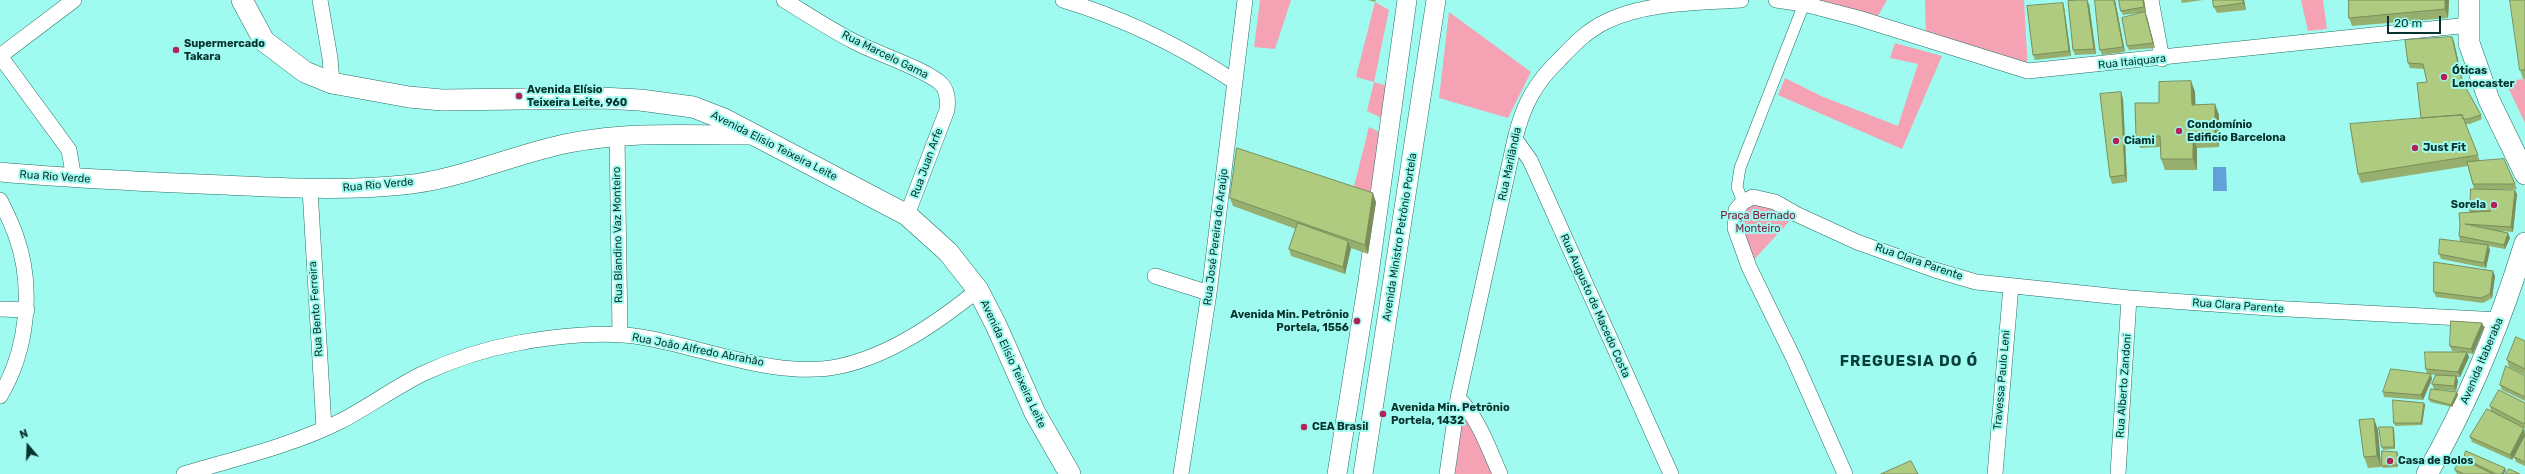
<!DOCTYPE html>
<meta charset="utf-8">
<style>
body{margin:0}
#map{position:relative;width:2525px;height:474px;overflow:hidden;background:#9ffbef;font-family:Rubik,sans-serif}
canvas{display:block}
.north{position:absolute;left:8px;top:426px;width:40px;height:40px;-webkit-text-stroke:3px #9ffbef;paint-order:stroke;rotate:341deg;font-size:11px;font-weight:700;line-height:16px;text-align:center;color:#08322e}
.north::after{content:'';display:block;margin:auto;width:14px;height:18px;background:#08322e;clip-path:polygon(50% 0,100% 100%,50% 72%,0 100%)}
.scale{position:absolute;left:2387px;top:16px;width:54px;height:18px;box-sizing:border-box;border:2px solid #08322e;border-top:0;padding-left:5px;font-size:12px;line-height:14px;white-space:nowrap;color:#08322e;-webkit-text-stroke:3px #9ffbef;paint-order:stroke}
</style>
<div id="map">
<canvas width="2525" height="474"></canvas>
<div class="north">N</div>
<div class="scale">20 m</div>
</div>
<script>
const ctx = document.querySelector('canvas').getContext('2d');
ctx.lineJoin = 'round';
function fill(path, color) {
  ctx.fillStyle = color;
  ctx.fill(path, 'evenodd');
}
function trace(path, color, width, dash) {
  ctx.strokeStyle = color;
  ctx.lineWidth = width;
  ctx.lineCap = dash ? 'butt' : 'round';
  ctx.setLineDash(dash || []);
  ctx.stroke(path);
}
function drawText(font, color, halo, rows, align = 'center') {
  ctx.font = font + ' Rubik,sans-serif';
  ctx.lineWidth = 4;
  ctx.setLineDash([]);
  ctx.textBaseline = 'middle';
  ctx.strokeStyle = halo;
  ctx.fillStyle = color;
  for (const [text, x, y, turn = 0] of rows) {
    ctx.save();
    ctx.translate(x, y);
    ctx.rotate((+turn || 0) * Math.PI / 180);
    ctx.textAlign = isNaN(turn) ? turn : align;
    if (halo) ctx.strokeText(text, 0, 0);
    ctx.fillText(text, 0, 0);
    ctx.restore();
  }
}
fill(new Path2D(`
 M1260 0H1291L1275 49 1254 47Z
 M1787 0H1887L1874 23Z
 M1925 0H2024L2028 71 1926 39Z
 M2301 0H2323L2327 29 2308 31Z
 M1375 2 1389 10 1374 82 1395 88 1390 122 1367 111 1374 82 1356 77Z
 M1449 12 1531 72 1508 118 1439 98Z
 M1895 43 1942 56 1902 149 1778 95 1785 78 1821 96 1898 126 1918 64 1890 58Z
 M2525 79V123L2505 81Z
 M1369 127 1388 136 1377 218 1348 210Z
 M1752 200 1795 215 1751 263 1738 211Z
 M1458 398 1497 474H1448Z`), '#f5a3b4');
fill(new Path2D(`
 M2226 167 2227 191H2213V167Z`), '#61a1d7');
const pedestrian = new Path2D(`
 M1743 202 1737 187 1740 168 1804 4`);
const minor = new Path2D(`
 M320 0 330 58 332 83
 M784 0C807 14 831 30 855 42 880 55 918 66 939 82 948 89 948 100 947 110L907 215
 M1063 0C1126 19 1181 46 1235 82
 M1776 0 1804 4 1858 18 2028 71 2469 25
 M2151 0 2162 59
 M0 56 69 150 74 179
 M0 56 74 0
 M617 135 620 335
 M1515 139 1530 160 1671 474
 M310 189 324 428
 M0 200C6 212 12 224 16 236 34 286 28 350 0 396
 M1155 276 1209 293
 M0 309 27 310
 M1458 398C1479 419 1488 447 1500 474
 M184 474C237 458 291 446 341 421 368 407 394 388 422 374 452 360 485 349 518 343 555 336 604 331 641 337 704 347 777 380 841 366 891 355 938 322 978 290
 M1181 474 1209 293 1245 0
 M1447 474 1458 398 1515 139C1523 105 1535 83 1560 59 1574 44 1588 30 1607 21 1647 2 1698 3 1741 0
 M1845 474 1794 359 1749 267 1735 228 1736 210 1743 202 1753 197 1775 202 1796 214 1857 242 1935 270 1976 282 2129 298 2269 308 2500 320
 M1995 474 2011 286
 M2118 474 2129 298`);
const tertiary = new Path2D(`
 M0 172C75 179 149 182 224 185 284 188 344 191 403 185 459 180 514 154 569 143 632 131 688 135 751 135
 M1337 474 1368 281 1407 0
 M1363 474 1436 0`);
const secondary = new Path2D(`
 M242 0 264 41 305 72 332 83 409 97 442 100 601 98 640 100 693 107 724 119 907 215 948 252 978 290 996 325 1035 413 1070 474
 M2469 0V43L2489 100 2525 174
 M2427 474C2469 401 2500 324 2525 243`);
trace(pedestrian, '#266e67', 12);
trace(minor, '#266e67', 16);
trace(tertiary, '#266e67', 20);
trace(secondary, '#266e67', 22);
trace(pedestrian, '#fff', 11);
trace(minor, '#fff', 15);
trace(tertiary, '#fff', 19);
trace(secondary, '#fff', 21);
fill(new Path2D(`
 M1368 0H1376L1375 2Z
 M2115 0 2125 52 2102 55 2100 50Z
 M2119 0H2144L2146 12 2123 15 2121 11Z
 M2181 0H2203L2182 3Z
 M2213 0H2244L2246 10 2217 13 2214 7Z
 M2349 0H2449L2448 18 2352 26 2349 18Z
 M2525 0V79H2523L2520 70Z
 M2063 3 2064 7 2071 56 2035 60 2033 55Z
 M2089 4 2096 54 2075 55 2073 50Z
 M2147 17 2155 48 2129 50 2127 46Z
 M2452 37 2454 42 2463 83 2481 115 2482 119 2470 124H2465L2480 161 2515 184 2517 189H2474L2468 166 2361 183 2358 174 2421 119 2427 82 2424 69 2410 68 2408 63Z
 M2191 81 2195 92V105L2219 115V147L2197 148V170H2165L2161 159V147L2140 148 2136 137 2159 103Z
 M2121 92 2123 99 2127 182 2112 184 2110 177Z
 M2517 194 2513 232 2502 231 2510 238 2505 249 2488 246 2490 250 2486 268 2441 259 2439 254 2469 243 2460 241 2459 236 2470 212V211Z
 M1230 198 1376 202 1368 254 1351 248 1345 274 1291 256 1289 249 1296 229 1233 206Z
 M2495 276 2492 298 2483 303 2436 297 2434 292Z
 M2484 327 2473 354 2467 353 2469 357 2460 377H2457L2458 381 2456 391 2434 389 2432 384 2436 375 2428 374 2432 379 2423 400 2384 397 2383 392 2427 374 2426 369 2462 352 2452 351 2450 346Z
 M2525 341V375L2509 367 2507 360Z
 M2525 376V401L2502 390 2500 385Z
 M2457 392 2458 395 2452 407 2430 402 2429 399Z
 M2424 403 2425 405 2422 425 2395 426 2394 423Z
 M2525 403V428H2524L2525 435 2512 460 2472 442 2470 437 2491 411 2490 406Z
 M2374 419 2378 430 2381 467 2368 468 2364 457Z
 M2393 427 2394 429 2395 449 2383 450 2382 447Z
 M2525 435V466L2516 462 2514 457Z
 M2398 454V467L2383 468 2382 466Z
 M2464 458 2506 470 2504 474H2457L2455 470 2464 460Z`), '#96af6e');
fill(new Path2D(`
 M2087 0 2089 4 2096 54 2094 49Z
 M2114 0H2115L2125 52 2123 47Z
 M2143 0H2144L2146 12 2144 7Z
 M2243 0H2244L2246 10 2243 3Z
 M2445 0H2449L2448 18 2445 9Z
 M2063 3 2064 7 2071 56 2069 51Z
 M2145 12 2147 17 2155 48 2153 43Z
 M2452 37 2454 42 2464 86 2462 81Z
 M2191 81 2195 92 2196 116 2192 105Z
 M2121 92 2123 99 2127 182 2125 175Z
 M2215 104 2219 115V147L2215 136Z
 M2193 137 2197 148V170L2193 159Z
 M2515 190 2517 194 2513 232 2511 227Z
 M1373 193 1376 202 1368 254 1365 245Z
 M2508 233 2510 238 2505 249 2504 245Z
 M1348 241 1351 248 1345 274 1343 267Z
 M2488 245 2490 250 2486 268 2484 263Z
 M2493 271 2495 276 2492 298 2490 294Z
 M2482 323 2484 327 2473 354 2471 349Z
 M2467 352 2469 357 2460 377 2458 372Z
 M2431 374 2432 379 2423 400 2421 395Z
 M2456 376 2458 381 2456 391 2454 386Z
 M2457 392 2458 395 2452 407 2451 405Z
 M2424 403 2425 405 2422 425 2421 423Z
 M2374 419 2378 430 2381 467 2377 456Z
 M2393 427 2394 429 2395 449 2394 447Z
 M2524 428 2525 435 2512 460 2510 455Z
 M2397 452 2398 454V467L2397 465Z
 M2505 468 2506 470 2504 474H2502Z`), '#7a8e5a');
const building = new Path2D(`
 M2080 0H2087L2094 49 2073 50 2068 1Z
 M2095 0H2114L2123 47 2100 50Z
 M2119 0H2143L2144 7 2121 11Z
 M2213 0H2243V3L2214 7Z
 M2349 0H2445V9L2349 18Z
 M2510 0H2525V70H2520Z
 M2063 3 2069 51 2033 55 2027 6Z
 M2145 12 2153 43 2127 46 2122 18Z
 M2452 37 2462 81 2481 115 2468 119H2463L2462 115 2421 118 2417 83 2427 82 2423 64 2408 63 2405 40Z
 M2191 81 2192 105 2215 104V136L2193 137V159H2161L2160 136 2136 137 2135 103H2159V82Z
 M2121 92 2125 175 2110 177 2100 94Z
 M2462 115 2478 155 2358 174 2350 124Z
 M1237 148 1373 193 1365 245 1230 198Z
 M2504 159 2515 184H2473L2467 162Z
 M2471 189 2515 190 2511 227 2465 224 2508 233 2504 245 2459 236 2460 224 2459 213 2491 211H2470Z
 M1298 223 1348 241 1343 267 1289 249Z
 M2440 239 2488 245 2484 263 2439 254Z
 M2434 262 2493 271 2490 294 2481 298 2434 292Z
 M2451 321 2482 323 2471 349 2450 346Z
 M2516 337 2525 341V369L2507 360Z
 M2425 352H2467L2458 372 2426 369Z
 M2506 366 2525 376V397L2500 385Z
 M2391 369 2431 374 2421 395 2383 392Z
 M2436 375 2456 376 2454 386 2432 384Z
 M2431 389 2457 392 2451 405 2429 399Z
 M2499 390 2525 403V422L2524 424 2490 406Z
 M2393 400 2424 403 2421 423H2394Z
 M2487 409 2524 428 2510 455 2470 437Z
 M2374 419 2377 456 2364 457 2359 420Z
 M2379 427H2393L2394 447H2382Z
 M2525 435V462L2514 457Z
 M2382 451 2397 452V465L2382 466Z
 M2466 451 2505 468 2502 474H2496L2464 458Z
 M2460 458 2493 474H2464L2455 470Z
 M1911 461 1918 474H1881Z
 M2509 469 2520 474H2506Z`);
fill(building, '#afcb80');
trace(building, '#7a8e5a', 1);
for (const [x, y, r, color] of [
 [176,50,4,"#b22256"],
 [2444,77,4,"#b22256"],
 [519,96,4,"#b22256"],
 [2179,131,4,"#b22256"],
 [2116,141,4,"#b22256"],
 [2415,148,4,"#b22256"],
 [2494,205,4,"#b22256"],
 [1357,321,4,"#b22256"],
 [1383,414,4,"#b22256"],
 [1304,427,4,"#b22256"],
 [2390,461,4,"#b22256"]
]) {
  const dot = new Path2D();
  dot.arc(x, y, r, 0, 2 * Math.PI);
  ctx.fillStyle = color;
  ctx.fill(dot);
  trace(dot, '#9ffbef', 1.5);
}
drawText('bold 11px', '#08322e', '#9ffbef', [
 ["Supermercado",184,44],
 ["Takara",184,57],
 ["Óticas",2452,71],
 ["Lenocaster",2452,84],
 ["Avenida Elísio",527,90],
 ["Teixeira Leite, 960",527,103],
 ["Condomínio",2187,125],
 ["Edificio Barcelona",2187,138],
 ["Ciami",2124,141],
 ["Just Fit",2423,148],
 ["Sorela",2486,205,"right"],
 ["Avenida Min. Petrônio",1349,315,"right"],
 ["Portela, 1556",1349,328,"right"],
 ["Avenida Min. Petrônio",1391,408],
 ["Portela, 1432",1391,421],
 ["CEA Brasil",1312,427],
 ["Casa de Bolos",2398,461]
], 'left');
drawText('11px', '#08322e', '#9ffbef', [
 ["Rua Marcelo Gama",885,55,26],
 ["Rua Itaiquara",2132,62,-6],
 ["Avenida Elísio Teixeira Leite",774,146,27],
 ["Rua Juan Arfe",927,163,-70],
 ["Rua Marilândia",1510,164,-78],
 ["Rua Rio Verde",55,177,4],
 ["Rua Rio Verde",378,185,-5],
 ["Rua Blandino Vaz Monteiro",618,235,-91],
 ["Rua José Pereira de Araújo",1216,237,-83],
 ["Avenida Ministro Petrônio Portela",1400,237,-81],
 ["Rua Clara Parente",1919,262,19],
 ["Rua Augusto de Macedo Costa",1595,306,66],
 ["Rua Clara Parente",2238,306,4],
 ["Rua Bento Ferreira",316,309,-94],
 ["Rua João Alfredo Abrahão",698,350,11],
 ["Avenida Itaberaba",2482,361,-67],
 ["Avenida Elísio Teixeira Leite",1013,364,65],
 ["Travessa Paulo Leni",2002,380,-85],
 ["Rua Alberto Zandoni",2124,386,-86]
]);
drawText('11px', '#7e1c3d', '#9ffbef', [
 ["Praça Bernado",1758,216],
 ["Monteiro",1758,229]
]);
ctx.letterSpacing = '1px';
drawText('bold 15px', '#083e39', '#9ffbef', [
 ["FREGUESIA DO Ó",1909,362]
]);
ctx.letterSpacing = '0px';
</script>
